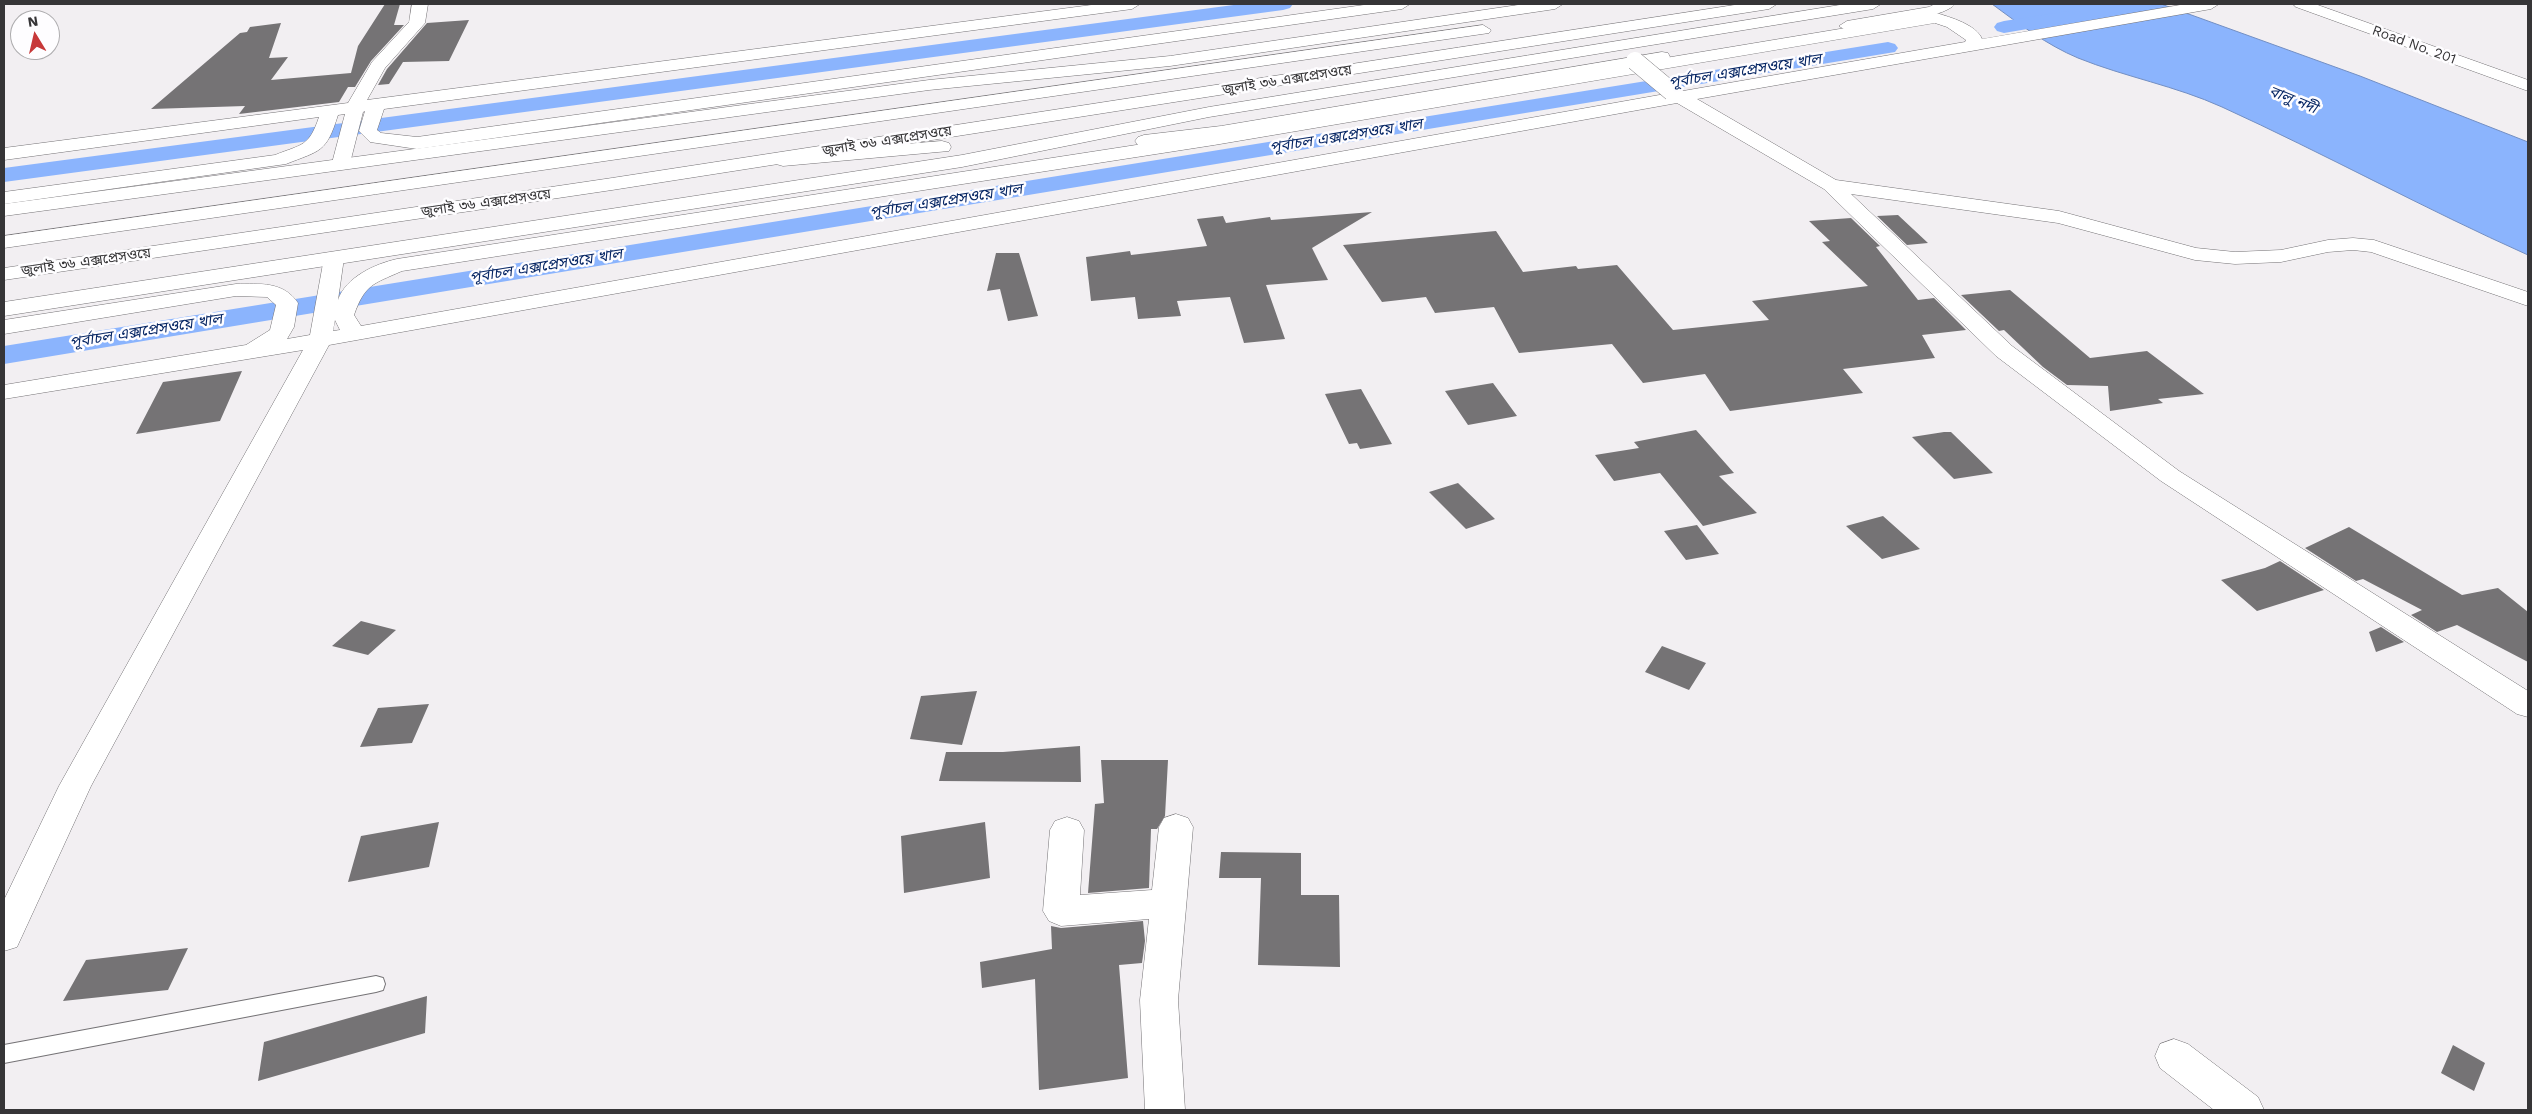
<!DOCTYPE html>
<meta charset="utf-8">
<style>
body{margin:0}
#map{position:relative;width:2532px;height:1114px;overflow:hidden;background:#f2eff2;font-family:"Work Sans",sans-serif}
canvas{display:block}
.frame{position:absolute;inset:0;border:5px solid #363537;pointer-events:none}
.north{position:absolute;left:10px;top:10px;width:50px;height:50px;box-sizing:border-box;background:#fefdff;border:1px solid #aeadaf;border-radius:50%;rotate:351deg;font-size:14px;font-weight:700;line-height:20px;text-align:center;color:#363537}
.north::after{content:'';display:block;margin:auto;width:18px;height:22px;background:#c73839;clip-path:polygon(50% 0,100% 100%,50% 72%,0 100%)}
</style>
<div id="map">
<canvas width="2532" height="1114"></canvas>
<div class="frame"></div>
<div class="north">N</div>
</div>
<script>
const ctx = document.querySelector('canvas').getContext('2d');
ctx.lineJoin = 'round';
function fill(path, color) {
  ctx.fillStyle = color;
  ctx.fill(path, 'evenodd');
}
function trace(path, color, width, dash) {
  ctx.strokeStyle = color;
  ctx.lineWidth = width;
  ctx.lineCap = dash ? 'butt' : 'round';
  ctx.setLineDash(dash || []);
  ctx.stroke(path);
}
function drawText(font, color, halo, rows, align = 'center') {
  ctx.font = font + ' "Work Sans","Noto Sans Bengali",sans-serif';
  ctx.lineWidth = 5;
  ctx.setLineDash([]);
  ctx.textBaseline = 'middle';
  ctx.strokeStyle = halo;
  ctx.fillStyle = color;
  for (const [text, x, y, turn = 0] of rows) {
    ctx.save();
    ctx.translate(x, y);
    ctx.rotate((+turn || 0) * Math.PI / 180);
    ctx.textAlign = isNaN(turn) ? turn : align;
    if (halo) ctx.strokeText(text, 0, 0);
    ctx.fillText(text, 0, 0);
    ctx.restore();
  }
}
const water = new Path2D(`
 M1992 4H2161L2360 76 2528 142V255C2425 209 2325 154 2222 107 2176 86 2125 77 2078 58 2047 45 2019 24 1992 4Z`);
fill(water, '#8bb4fd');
trace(water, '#728ec2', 1);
fill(new Path2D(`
 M1241 4H1293L1290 8 1283 10 4 182V168Z
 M2067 11 2074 13 2077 17 2074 21 2004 33 1997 31 1994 27 1997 23 2004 21Z
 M1888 42 1895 44 1898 48 1895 52 4 364V346Z`), '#8bb4fd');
fill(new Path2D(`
 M385 4H400L394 25H404L371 61 355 87H348L339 102 239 114 245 106 151 109 240 33 247 32 250 27 281 23 269 58 288 57 271 80 351 73 358 46Z
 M469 20 449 61 403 62 389 84 378 85 387 69 427 23Z
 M1372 212 1312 248 1328 280 1266 285 1285 339 1244 343 1230 297 1177 301 1181 316 1138 319 1135 297 1091 301 1086 257 1130 251 1131 255 1207 246 1197 219 1223 216 1226 223 1270 217 1271 220Z
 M1898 215 1928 243 1907 245 1877 216Z
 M1851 218 1880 246 1876 247 1918 300 1934 298 1966 330 1922 335 1935 358 1843 369 1863 393 1730 411 1705 374 1643 383 1612 344 1519 353 1494 307 1435 313 1426 297 1382 302 1343 245 1496 231 1523 272 1576 266 1578 269 1617 265 1673 330 1769 320 1752 301 1868 286 1822 242 1830 241 1809 221Z
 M996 253H1019L1038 316 1008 321 1000 289 987 291Z
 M2010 290 2090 358 2147 351 2204 394 2158 399 2163 403 2110 411 2108 386 2067 385 2043 367 2004 330 1999 331 1961 295Z
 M242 371 220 421 136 434 163 382Z
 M1493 383 1517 416 1468 425 1445 391Z
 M1361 389 1392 444 1360 449 1357 443 1349 444 1325 394Z
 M1696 430 1734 473 1719 476 1757 513 1703 526 1660 473 1614 481 1595 455 1639 448 1634 442Z
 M1944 432H1951L1993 473 1954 479 1912 437Z
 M1458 483 1495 519 1466 529 1429 492Z
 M1883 516 1920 549 1882 559 1846 526Z
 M1697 525 1719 554 1686 560 1664 531Z
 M2349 527 2462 595 2498 588 2528 612V662L2457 625 2437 632 2411 615 2422 610 2363 579 2356 581 2305 548Z
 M2280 561 2324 590 2257 611 2221 580 2265 568Z
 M361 621 396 630 368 655 332 646Z
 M2381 627 2404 642 2376 652 2369 632Z
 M1662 646 1706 663 1689 690 1645 672Z
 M977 691 962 745 910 739 921 696Z
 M429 704 412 743 360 747 378 708Z
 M1080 746 1081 782 939 781 946 752H1003Z
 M1101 760H1168L1165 816 1157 829H1151L1149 888 1088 893 1095 804 1104 803Z
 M439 822 429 867 348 882 361 836Z
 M985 822 990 878 904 893 901 836Z
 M1221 852 1301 853V895H1339L1340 967 1258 965 1261 878H1219Z
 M1143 921 1145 941 1142 963 1119 965 1128 1078 1039 1090 1035 979 982 988 980 962 1052 949 1051 926 1061 928Z
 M188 948 168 990 63 1001 86 960Z
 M427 996 425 1033 258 1081 264 1042Z
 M2453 1045 2485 1063 2474 1091 2441 1073Z`), '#757375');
const lane = new Path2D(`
 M376 976 383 978 385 984 383 990 376 992 4 1063V1045Z`);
const street = new Path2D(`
 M412 4H428L425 23 385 68 367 100 1099 4H1140L1132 9 384 109 377 130 381 133 417 137 1371 4H1410L1402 9 417 149 370 142 359 131 365 111 363 112 350 163 348 167H334L332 163 345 114 338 115C326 153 321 150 286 164L4 204V192L275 155C302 144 309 147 319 117L4 160V148L348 103 372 62 409 22Z
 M2186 4H2219L2211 9 1697 99 1836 180 2059 211 2196 248 2235 252 2281 250 2328 240 2353 238 2374 240 2528 292V306L2371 252 2353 250 2328 252 2281 262 2235 264 2195 260 2058 223 1851 194 2012 346 2179 471 2528 691V717L2517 714 2161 481 1996 356 1824 189 1677 103 329 345 91 786 17 947 4 951V900L59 786 303 350 4 399V385L246 345 270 330 276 305 267 297 236 296 4 334V320L236 284C260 284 283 281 298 303L294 327 287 339 310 335 324 258 327 254 334 252 341 254 344 258 338 300C346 277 375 264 397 259L1214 133 1936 13C1950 17 1977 25 1982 39ZM1935 23 1947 27 1966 40 1965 42 1683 91 1673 88 1667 89 1665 94 361 326 354 315C365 284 373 284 402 271L1214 145ZM335 320 340 330 333 331Z
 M1176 814 1188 818 1193 827 1178 1000 1185 1110H1145L1140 1000 1149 919 1061 926 1049 921 1043 911 1050 830 1055 821 1067 817 1079 821 1084 830 1080 895 1152 890 1159 827 1164 818Z
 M2174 1039 2188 1044 2258 1097 2264 1110H2214L2160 1068 2155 1056 2160 1044Z`);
const secondary = new Path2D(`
 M2293 4H2315L2528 80V91L2296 7Z`);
const primary = new Path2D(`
 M1525 4H1563L1555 9 1170 66 929 90 4 216V204L929 80 1170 56Z
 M1846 4H1881L1873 9 1209 117 962 167 4 316V302L962 155 1209 107Z
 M1935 4H1955C1944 19 1868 27 1847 31L1839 26 1847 21 1929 7Z
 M1662 52 1668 53 1670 57 1668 61 1221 136 1144 147 1138 145 1135 141 1138 137 1144 135 1221 126Z
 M942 141 949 143 951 147 949 151 783 166 776 164 774 160 776 156 783 154Z`);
const highway = new Path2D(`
 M1741 4H1777L1769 9 612 190 4 280V268L612 178Z
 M1483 25 1491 30 1489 33 4 248V236Z`);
trace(lane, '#747275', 2);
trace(street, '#747275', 1);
trace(secondary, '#747275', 1);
trace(primary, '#747275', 1);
trace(highway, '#747275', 1);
fill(lane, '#fff');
fill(street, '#fff');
fill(secondary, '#fff');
fill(primary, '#fff');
fill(highway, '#fff');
const streetBridge = new Path2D(`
 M1635 61 1672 92`);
trace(streetBridge, '#747275', 19, []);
trace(streetBridge, '#fff', 18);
drawText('14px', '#363537', '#fefdff', [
 ["Road No. 201",2414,45,20],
 ["জুলাই ৩৬ এক্সপ্রেসওয়ে",1287,80,-9],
 ["জুলাই ৩৬ এক্সপ্রেসওয়ে",887,141,-9],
 ["জুলাই ৩৬ এক্সপ্রেসওয়ে",486,203,-8],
 ["জুলাই ৩৬ এক্সপ্রেসওয়ে",86,262,-8]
]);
drawText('italic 15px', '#062664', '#fefdff', [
 ["পূর্বাচল এক্সপ্রেসওয়ে খাল",1745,71,-9],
 ["বালু নদী",2293,100,22],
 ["পূর্বাচল এক্সপ্রেসওয়ে খাল",1346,136,-9],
 ["পূর্বাচল এক্সপ্রেসওয়ে খাল",946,201,-9],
 ["পূর্বাচল এক্সপ্রেসওয়ে খাল",546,266,-9],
 ["পূর্বাচল এক্সপ্রেসওয়ে খাল",146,331,-9]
]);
</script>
